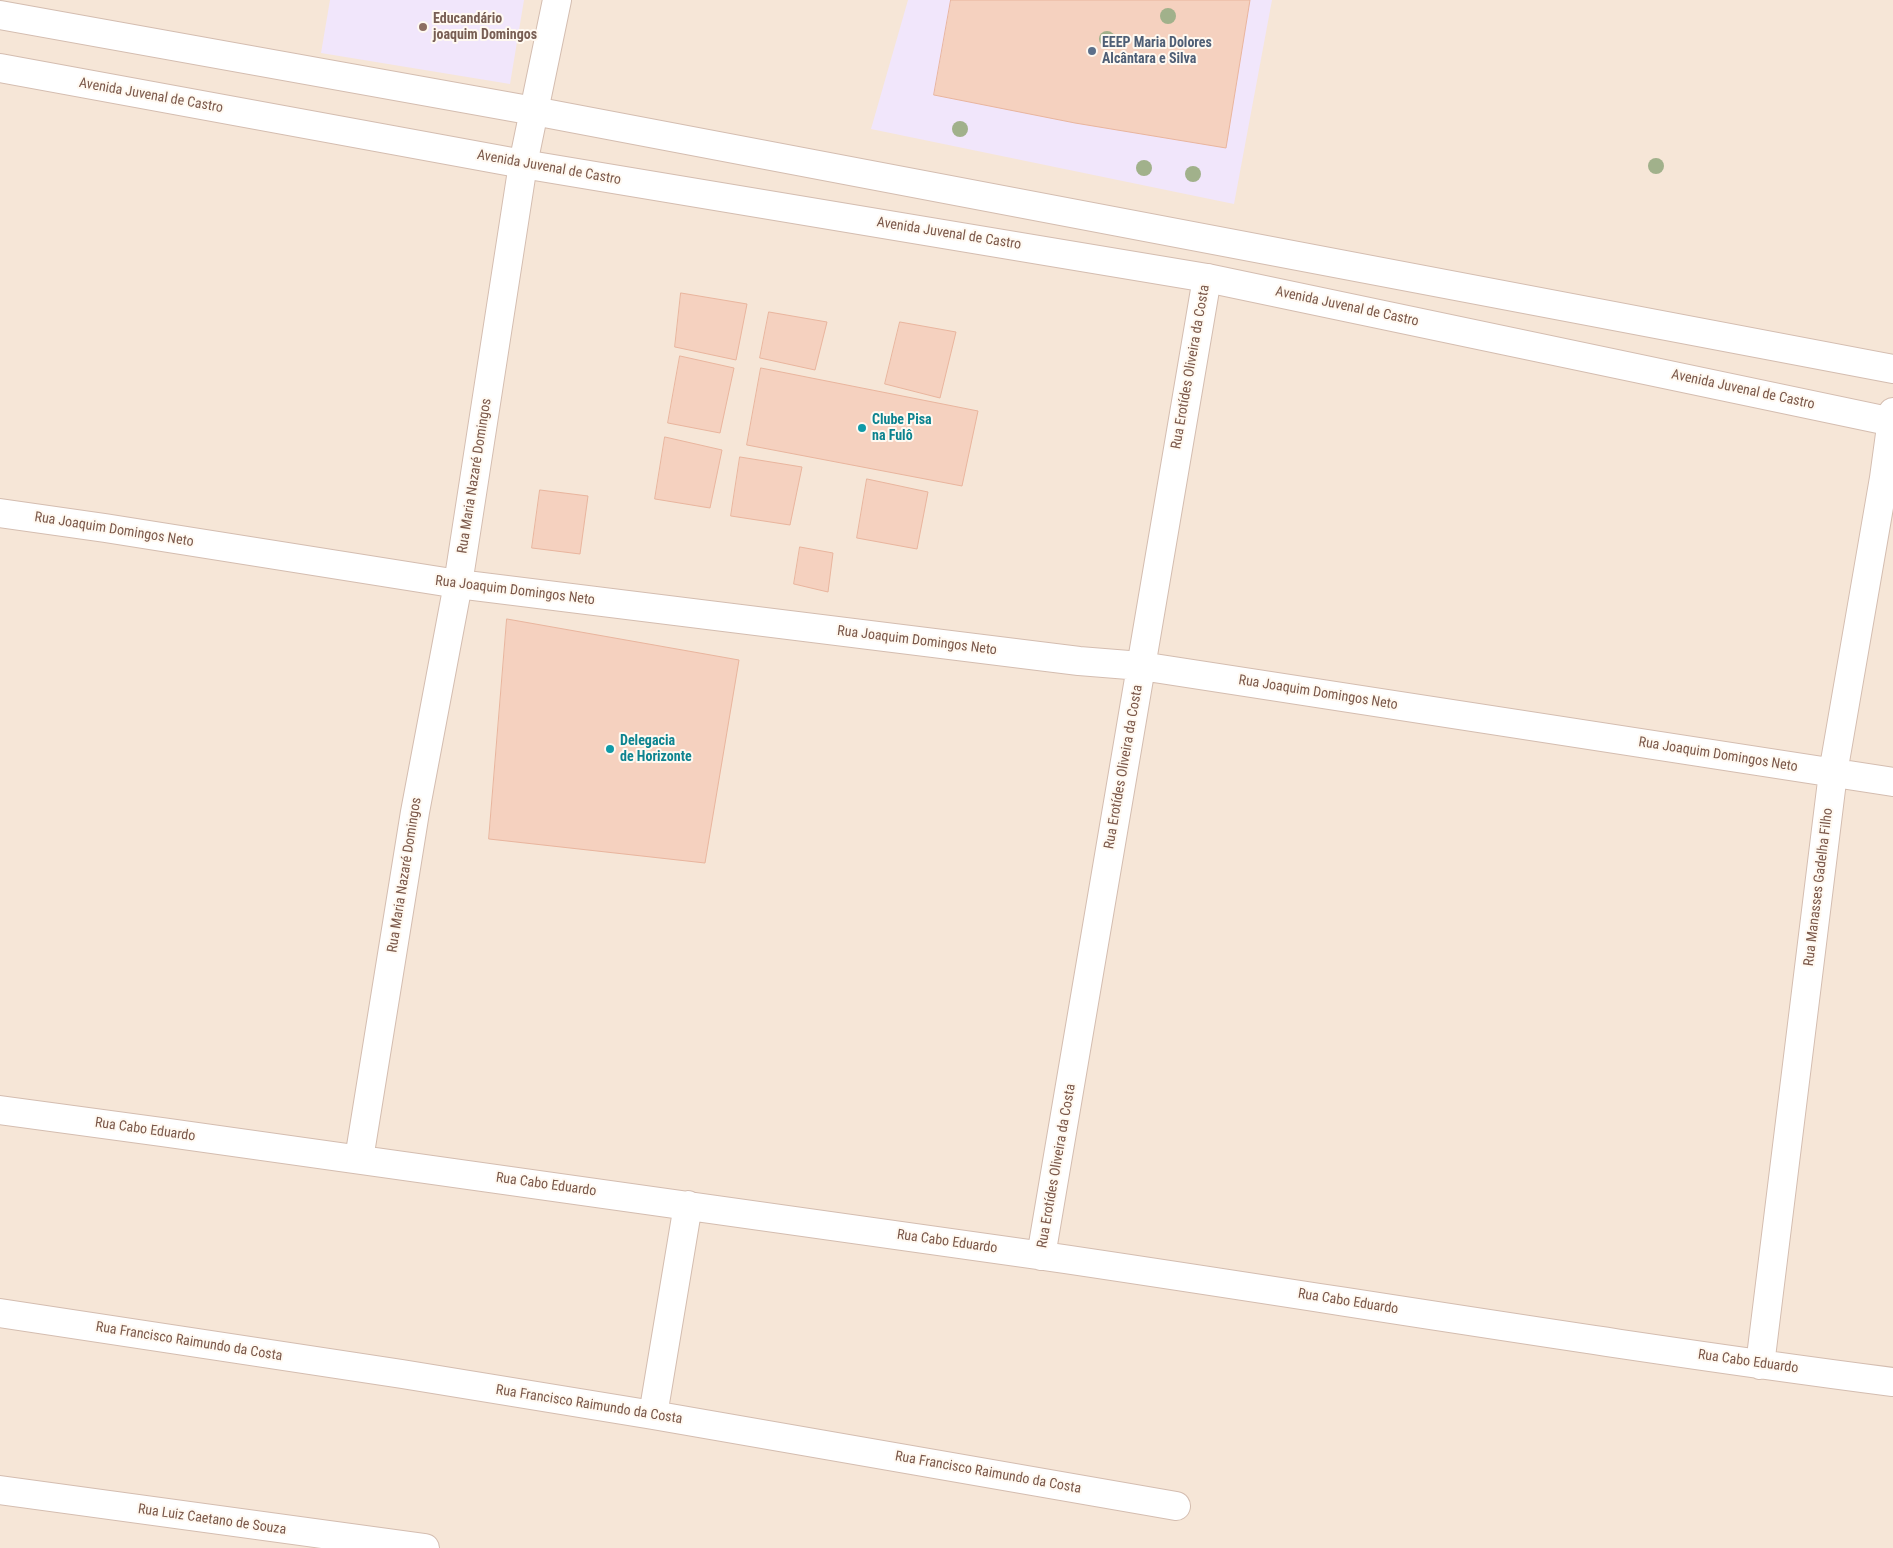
<!DOCTYPE html>
<meta charset="utf-8">
<style>
body{margin:0}
canvas{display:block;background:#fef4ea}
</style>
<canvas width="1893" height="1548"></canvas>
<script>
const ctx = document.querySelector('canvas').getContext('2d');
ctx.lineJoin = 'round';
function fill(path, color) {
  ctx.fillStyle = color;
  ctx.fill(path, 'evenodd');
}
function trace(path, color, width, dash) {
  ctx.strokeStyle = color;
  ctx.lineWidth = width;
  ctx.lineCap = dash ? 'butt' : 'round';
  ctx.setLineDash(dash || []);
  ctx.stroke(path);
}
function drawText(font, color, halo, rows, align = 'center') {
  ctx.font = font + ' "Roboto Condensed",sans-serif';
  ctx.lineWidth = 4;
  ctx.setLineDash([]);
  ctx.textBaseline = 'middle';
  ctx.strokeStyle = halo;
  ctx.fillStyle = color;
  for (const [text, x, y, turn = 0] of rows) {
    ctx.save();
    ctx.translate(x, y);
    ctx.rotate((+turn || 0) * Math.PI / 180);
    ctx.textAlign = isNaN(turn) ? turn : align;
    if (halo) ctx.strokeText(text, 0, 0);
    ctx.fillText(text, 0, 0);
    ctx.restore();
  }
}
fill(new Path2D(`
 M0 0H1893V1548H0Z`), '#f6e6d7');
fill(new Path2D(`
 M330 0H524L510 84 321 53Z
 M908 0H1272L1234 204 871 129Z`), '#f1e6fb');
const building = new Path2D(`
 M951 0H1250L1226 148 1075 123 934 95Z
 M681 293 747 304 736 360 675 347Z
 M769 312 827 322 815 370 760 358Z
 M900 322 956 332 940 398 885 384Z
 M680 356 734 368 720 433 668 423Z
 M761 368 978 411 962 486 747 445Z
 M665 437 722 450 710 508 655 499Z
 M740 457 802 467 790 525 731 516Z
 M867 479 928 492 917 549 857 538Z
 M540 490 588 496 580 554 532 548Z
 M800 547 833 553 828 592 794 584Z
 M507 619 739 660 705 863 489 839Z`);
fill(building, '#f5d1bf');
trace(building, '#e9b59e', 1);
const minor = new Path2D(`
 M0 513 105 528 458 584 1079 661 1141 666 1893 782
 M0 1110C346 1157 692 1205 1037 1255 1323 1297 1607 1345 1893 1382
 M359 1159 415 812 458 584 523 164 557 0
 M1041 1256 1207 278
 M0 1313 402 1374 653 1415 1176 1506
 M1760 1365 1833 773 1884 478 1893 412
 M653 1415 688 1205
 M0 1490 425 1548`);
const tertiary = new Path2D(`
 M0 15 534 111 1893 369
 M0 68 523 164 1207 278 1893 422`);
trace(minor, '#d4bdb0', 30);
trace(tertiary, '#d4bdb0', 30);
trace(minor, '#fff', 28);
trace(tertiary, '#fff', 28);
ctx.fillStyle = '#a1b18b';
for (const [x, y] of [
 [1168,16],
 [1107,39],
 [960,129],
 [1656,166],
 [1144,168],
 [1193,174]
]) {
  ctx.beginPath();
  ctx.arc(x, y, 8, 0, 2 * Math.PI);
  ctx.fill();
}
for (const [x, y, r, color] of [
 [423,27,5,"#8d6e63"],
 [1092,51,5,"#5c6f8a"],
 [862,428,5,"#0f9aa8"],
 [610,749,5,"#0f9aa8"]
]) {
  const dot = new Path2D();
  dot.arc(x, y, r, 0, 2 * Math.PI);
  ctx.fillStyle = color;
  ctx.fill(dot);
  trace(dot, '#fff9f1', 2);
}
drawText('bold 14px', '#785e54', '#fff9f1', [
 ["Educandário",433,19],
 ["joaquim Domingos",433,35]
], 'left');
drawText('bold 14px', '#4e5e75', '#fff9f1', [
 ["EEEP Maria Dolores",1102,43],
 ["Alcântara e Silva",1102,59]
], 'left');
drawText('14px', '#7b584a', '#fff9f1', [
 ["Avenida Juvenal de Castro",151,96,10],
 ["Avenida Juvenal de Castro",549,168,10],
 ["Avenida Juvenal de Castro",949,234,9],
 ["Avenida Juvenal de Castro",1347,307,12],
 ["Rua Erotídes Oliveira da Costa",1191,367,-80],
 ["Avenida Juvenal de Castro",1743,390,12],
 ["Rua Maria Nazaré Domingos",475,476,-81],
 ["Rua Joaquim Domingos Neto",114,530,9],
 ["Rua Joaquim Domingos Neto",515,591,7],
 ["Rua Joaquim Domingos Neto",917,641,7],
 ["Rua Joaquim Domingos Neto",1318,693,9],
 ["Rua Joaquim Domingos Neto",1718,755,9],
 ["Rua Erotídes Oliveira da Costa",1124,767,-80],
 ["Rua Maria Nazaré Domingos",405,875,-81],
 ["Rua Manasses Gadelha Filho",1819,887,-83],
 ["Rua Cabo Eduardo",145,1130,8],
 ["Rua Erotídes Oliveira da Costa",1057,1166,-80],
 ["Rua Cabo Eduardo",546,1185,8],
 ["Rua Cabo Eduardo",947,1242,8],
 ["Rua Cabo Eduardo",1348,1302,9],
 ["Rua Francisco Raimundo da Costa",189,1342,9],
 ["Rua Cabo Eduardo",1748,1362,8],
 ["Rua Francisco Raimundo da Costa",589,1405,9],
 ["Rua Francisco Raimundo da Costa",988,1473,10],
 ["Rua Luiz Caetano de Souza",212,1520,8]
]);
drawText('bold 14px', '#0d838f', '#fff9f1', [
 ["Clube Pisa",872,420],
 ["na Fulô",872,436],
 ["Delegacia",620,741],
 ["de Horizonte",620,757]
], 'left');
</script>
